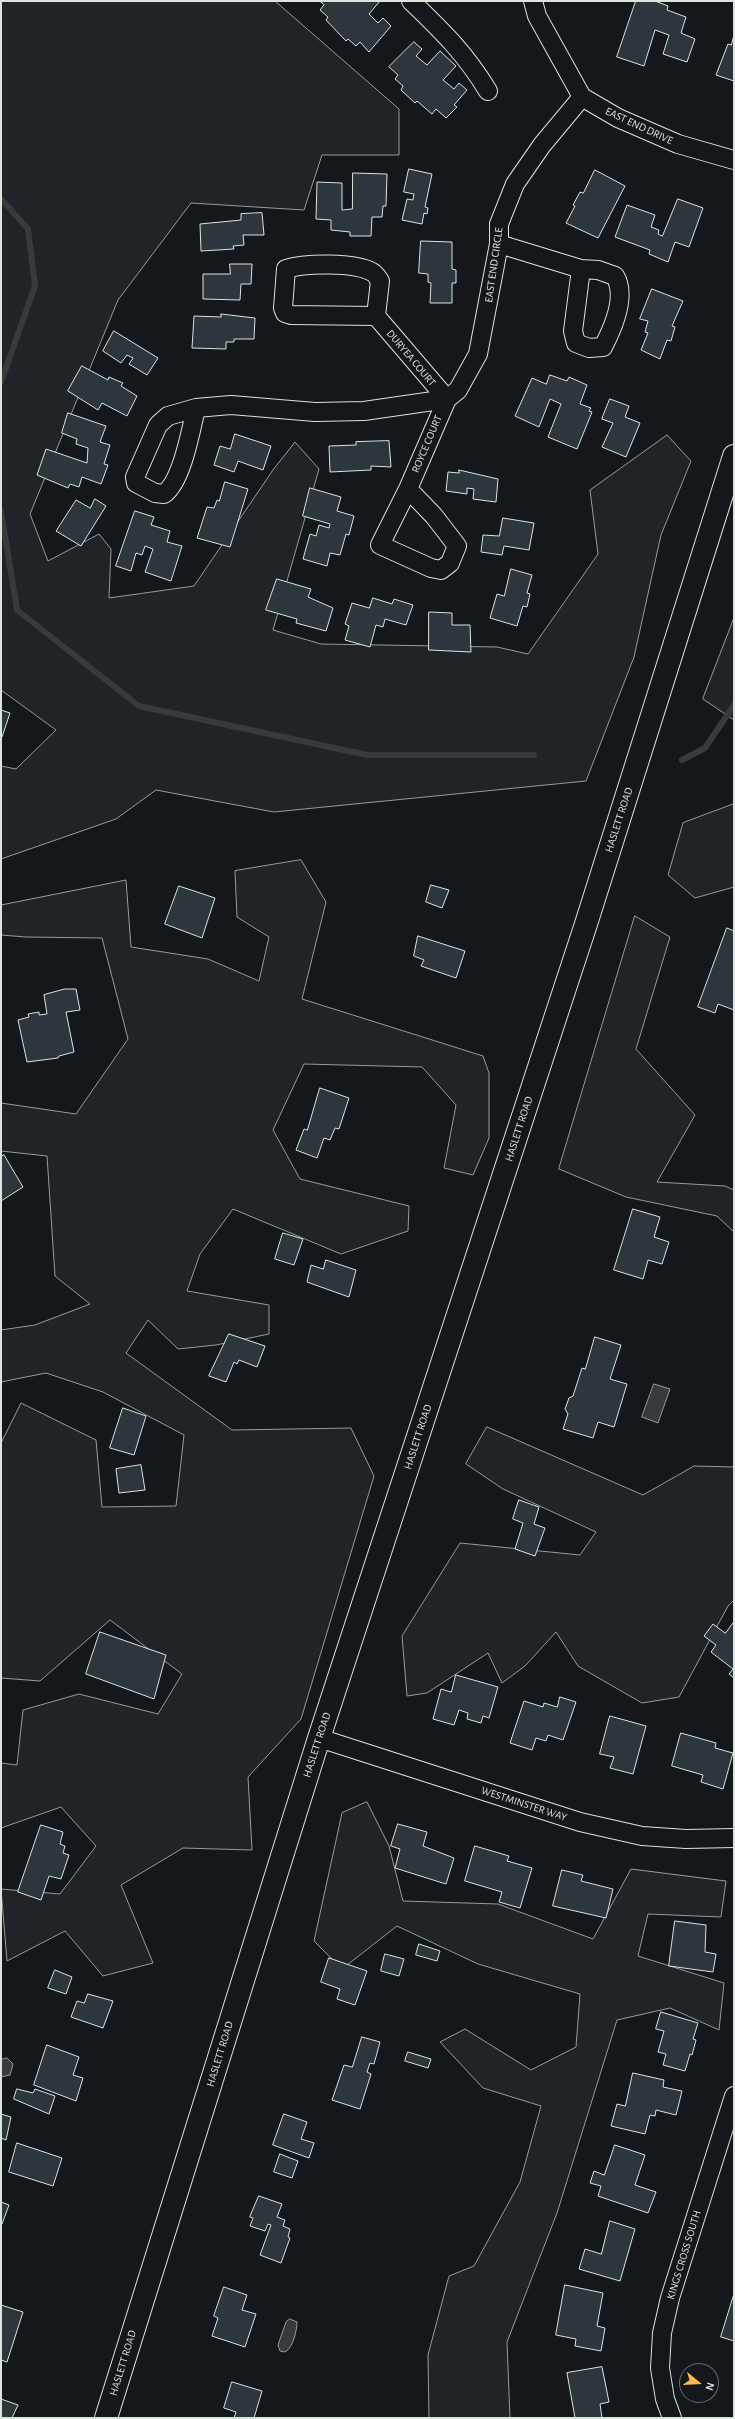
<!DOCTYPE html>
<style>
body{margin:0}
#map{position:relative;width:735px;height:2419px;overflow:hidden;background:#14181c;font-family:"Alegreya Sans",sans-serif}
canvas{display:block}
.frame{position:absolute;inset:0;border:2px solid #d8e6dc;pointer-events:none}
.north{position:absolute;left:679px;top:2363px;width:40px;height:40px;box-sizing:border-box;background:#14181c;border:1px solid #626a69;border-radius:50%;rotate:108deg;font-size:11px;font-weight:700;line-height:16px;text-align:center;color:#d8e6dc}
.north::after{content:'';display:block;margin:auto;width:14px;height:18px;background:#ffb74d;clip-path:polygon(50% 0,100% 100%,50% 72%,0 100%)}
</style>
<div id="map">
<canvas width="735" height="2419"></canvas>
<div class="frame"></div>
<div class="north">N</div>
</div>
<script>
const ctx = document.querySelector('canvas').getContext('2d');
ctx.lineJoin = 'round';
function fill(path, color) {
  ctx.fillStyle = color;
  ctx.fill(path, 'evenodd');
}
function trace(path, color, width, dash) {
  ctx.strokeStyle = color;
  ctx.lineWidth = width;
  ctx.lineCap = dash ? 'butt' : 'round';
  ctx.setLineDash(dash || []);
  ctx.stroke(path);
}
function drawText(font, color, halo, rows, align = 'center') {
  ctx.font = font + ' "Alegreya Sans",sans-serif';
  ctx.lineWidth = 3;
  ctx.setLineDash([]);
  ctx.textBaseline = 'middle';
  ctx.strokeStyle = halo;
  ctx.fillStyle = color;
  for (const [text, x, y, turn = 0] of rows) {
    ctx.save();
    ctx.translate(x, y);
    ctx.rotate((+turn || 0) * Math.PI / 180);
    ctx.textAlign = isNaN(turn) ? turn : align;
    if (halo) ctx.strokeText(text, 0, 0);
    ctx.fillText(text, 0, 0);
    ctx.restore();
  }
}
const green = new Path2D(`
 M1 1H275L399 109V155H322L304 210 191 203 118 300 30 514 48 561 99 534 111 549 109 598 194 586 273 470 295 442 319 469 273 630 321 644 497 647 528 654 598 554 590 490 667 435 691 461 661 535 634 657 586 781 274 812 156 790 116 819 1 859V766L16 769 56 730 1 690Z
 M734 618V720L703 699Z
 M734 804V887L695 898 668 875 683 823Z
 M301 860 326 902 302 999 483 1056 489 1073V1138L473 1175 444 1168 456 1105 422 1067 304 1064 273 1130 300 1179 409 1206 408 1231 341 1254 233 1209 200 1254 187 1291 269 1305V1334L216 1345 178 1349 148 1320 126 1353 232 1430 351 1428 374 1476 301 1719 248 1777 252 1850 183 1848 121 1885 153 1963 103 1976 65 1931 7 1961 1 1889 60 1894 96 1846 61 1807 1 1828V1763L17 1765 23 1710 79 1694 158 1714 182 1674 110 1620 40 1681 1 1678V1443L21 1403 96 1440 102 1507 176 1506 184 1435 103 1392 46 1373 1 1382V1330L35 1325 90 1304 55 1276 47 1156 1 1151V1103L76 1114 128 1039 102 938 26 937 1 935V905L126 880 131 947 208 959 259 981 269 937 237 917 235 871Z
 M635 916 670 937 636 1049 695 1115 657 1182 725 1186 734 1190V1232L717 1216 626 1197 559 1169Z
 M487 1427 643 1495 694 1466 734 1467V1600L728 1606 679 1697 642 1703 578 1666 556 1632 525 1666 502 1683 488 1653 427 1693 407 1696 402 1636 460 1543 580 1555 596 1532 503 1489 466 1464Z
 M367 1802 389 1846 403 1901 498 1904 593 1939 631 1869 726 1881 721 1917 648 1914 638 1956 724 1983 719 2030 670 2008 617 2020 557 2213 507 2342 510 2418H429L428 2355 449 2276 474 2266 520 2182 541 2106 483 2088 440 2042 465 2029 531 2070 576 2047 580 1994 478 1964 397 1926 342 1969 314 1941 342 1813Z`);
fill(green, '#202428');
trace(green, '#939e99', 1);
const water = new Path2D(`
 M654 1384 670 1389 658 1423 642 1417Z
 M7 2058 13 2064 10 2075 1 2077V2060Z
 M290 2319 297 2322C297 2330 293 2348 285 2352L280 2351 278 2345 286 2322Z`);
fill(water, '#363b3e');
trace(water, '#939e99', 1);
trace(new Path2D(`
 M1 199 28 229 35 286 1 382
 M1 511 17 610 139 706 367 755H534
 M682 760 705 748 734 705`), '#363b3e', 6);
const building = new Path2D(`
 M320 1H380L369 14 378 23 383 18 391 26 369 52 360 42 356 46 348 39 346 41 326 20 328 17 320 10 324 5Z
 M636 1H655L668 6 667 10 686 17 681 33 695 39 687 62 663 54 669 35 655 30 644 66 617 57Z
 M734 35V81L716 75 728 44 731 45Z
 M414 42 422 49 416 56 427 65 440 51 456 66 443 80 454 89 459 83 467 90 454 105 457 107 446 118 436 109 432 114 417 101 415 103 401 90 403 86 395 79 398 75 389 67Z
 M409 169 432 174 425 207 428 208 427 214 424 213 422 224 402 220 407 199 413 200 414 194 404 192Z
 M595 170 625 186 598 238 566 223 575 206 573 205 580 192 583 193Z
 M353 173 387 174 386 206H383L382 217H372L371 236H350V232L331 230V220L316 219 317 182 342 183V210L352 209Z
 M678 199 703 208 689 247 675 242 668 262 649 254 650 250 615 237 627 205 655 215 651 227 659 230 658 234 662 236Z
 M262 213 264 235H243L244 245 233 246 234 249 201 251 200 224 241 220V214Z
 M421 241 452 242V269L456 270V283H452V303H430L431 283 428 282V274L419 273Z
 M230 264H252L251 284H241L240 300 203 299V274H230Z
 M652 289 683 301 672 326 675 327 671 341 667 340 660 359 641 350 648 333 645 332 648 321 640 319Z
 M221 314 255 318 254 339H234V342H226V349L192 348 194 316 221 317Z
 M114 331 158 358 147 375 129 364 133 358 127 355 121 363 103 351Z
 M82 366 108 380 109 377 123 383 121 386 137 396 127 416 102 403 98 410 68 391Z
 M550 375 567 381 569 377 587 385 580 404 591 408 589 411 592 412 577 449 548 437 561 404 550 399 539 427 515 416 532 378 546 384Z
 M610 399 629 406 625 417 640 423 626 457 602 447 613 423 602 419Z
 M68 413 106 426 100 442 110 445 104 464 108 465 101 484 82 477 79 487 70 484 68 488 37 475 46 449 87 463 88 448 76 444 77 439 62 433Z
 M235 434 271 446 263 470 238 461 234 472 214 465 220 446 230 449Z
 M389 441 391 467 371 466V470L330 472 329 446 356 445V442Z
 M459 470 498 479 496 502 473 499 474 489 467 488V494L446 491 448 472 459 473Z
 M225 482 248 489 230 547 197 538 207 507 214 508 217 500 219 501Z
 M310 488 341 497 337 511 354 516 349 535 346 534 340 555 330 553 327 566 303 559 310 534 316 536 319 525 329 528 330 524 303 516Z
 M95 499 106 506 81 546 56 531 76 500 90 508Z
 M135 511 154 517 151 525 170 531 167 542 182 546 171 581 145 572 153 549 145 546 142 555 136 553 131 571 116 566Z
 M503 518 534 523 529 550 504 546 502 555 481 552 483 535 499 536Z
 M511 569 532 575 527 593 530 594 527 607 523 606 517 626 490 618 497 594 504 596Z
 M277 579 311 589 308 597 333 608 326 631 296 623 297 619 266 610Z
 M373 598 392 604 394 599 413 605 406 625 385 619 383 627 376 625 370 647 345 640 349 626 345 624 352 603 369 608Z
 M429 612 452 613V625H470L471 652 429 650Z
 M1 710 10 713 2 737 1 736Z
 M431 885 449 890 442 908 426 902Z
 M179 886 215 898 202 938 165 924Z
 M727 928 734 931V1010L718 1004 715 1013 698 1007Z
 M418 936 465 951 456 978 421 966 424 960 414 956Z
 M65 989H76L80 1010 66 1012 74 1052 59 1056 58 1058 27 1062 18 1020 29 1017 28 1014 39 1012V1015L47 1014 44 995Z
 M320 1088 349 1098 339 1129 335 1128 330 1140 324 1138 317 1158 296 1150 304 1129 307 1130Z
 M4 1155 23 1187 1 1201V1157Z
 M633 1209 660 1217 654 1237 669 1242 662 1264 648 1260 643 1279 614 1270Z
 M283 1233 303 1239 294 1265 275 1259Z
 M326 1260 356 1270 349 1297 307 1282 311 1265 323 1269Z
 M229 1334 265 1346 257 1367 239 1360 237 1364 234 1362 226 1382 209 1376Z
 M595 1337 621 1345 610 1379 627 1384 614 1427 598 1422 593 1438 563 1429 568 1414 565 1409 569 1398 573 1396 582 1368 585 1369Z
 M123 1408 146 1416 134 1455 110 1448Z
 M141 1465 145 1490 119 1493 116 1469Z
 M519 1500 539 1507 534 1524 545 1528 535 1556 515 1549 523 1523 513 1519Z
 M734 1622V1678L729 1674 733 1669 711 1652 716 1645 704 1636 713 1624 725 1633Z
 M100 1632 166 1655 154 1699 86 1674Z
 M456 1675 498 1687 489 1718 483 1716 481 1723 467 1719 468 1713 459 1710 454 1725 433 1719 441 1689 451 1692Z
 M560 1697 576 1702 563 1740 548 1735 546 1741 536 1738 532 1750 510 1743 524 1701 543 1707 544 1703 557 1707Z
 M610 1716 646 1726 633 1774 610 1768 614 1757 600 1754Z
 M681 1733 716 1743 715 1748 733 1753 723 1789 701 1782 703 1775 672 1766Z
 M398 1824 427 1832 423 1846 454 1858 446 1884 395 1868 400 1849 391 1846Z
 M41 1825 63 1832 60 1844 65 1846 63 1853 69 1855 61 1879 49 1876 41 1900 18 1892Z
 M475 1846 509 1856 507 1861 532 1868 520 1908 499 1902 502 1892 465 1881Z
 M562 1870 583 1875 581 1881 613 1889 606 1918 553 1906Z
 M675 1921 706 1925 705 1952 716 1954 713 1972 669 1966Z
 M419 1944 440 1951 437 1961 416 1955Z
 M385 1954 404 1959 399 1976 381 1971Z
 M329 1958 367 1971 355 2005 337 1999 340 1989 321 1982Z
 M55 1970 72 1977 66 1994 48 1988Z
 M88 1994 113 2001 103 2028 71 2017 77 2001 84 2003Z
 M661 2012 698 2023 693 2039 696 2040 692 2055 690 2054 685 2071 663 2065 666 2054 658 2052 664 2031 656 2029Z
 M362 2037 380 2042 374 2064 370 2063 367 2072 371 2074 360 2109 332 2100 344 2065 352 2067Z
 M47 2045 79 2057 73 2075 83 2078 76 2101 34 2085Z
 M408 2052 431 2059 428 2068 405 2061Z
 M633 2073 664 2080 663 2087 682 2091 676 2115 656 2110 655 2116 650 2115 645 2134 611 2126 617 2104 625 2106Z
 M17 2089 33 2093 35 2089 55 2096 49 2114 14 2099Z
 M1 2114 11 2117 6 2140 1 2138Z
 M284 2114 307 2122 301 2139 314 2143 309 2158 273 2145Z
 M17 2143 62 2158 53 2186 9 2172Z
 M615 2145 645 2155 635 2185 656 2192 648 2213 598 2196 601 2186 590 2183 594 2171 604 2175Z
 M280 2154 298 2161 292 2178 274 2172Z
 M259 2196 282 2204 277 2217 285 2220 283 2226 290 2229 288 2237 290 2238 281 2263 260 2255 271 2225 268 2224 265 2231 250 2226 253 2218 250 2217Z
 M1 2202 9 2205 2 2224 1 2223Z
 M610 2221 635 2229 620 2281 579 2269 585 2249 601 2254Z
 M565 2285 603 2293 597 2326 605 2328 601 2351 575 2346 576 2339 556 2335Z
 M224 2287 247 2295 242 2310 256 2314 245 2347 212 2336 218 2318 214 2316Z
 M734 2294V2341L721 2337Z
 M1 2305 23 2312 7 2362 1 2360Z
 M602 2367 609 2402 600 2404 602 2418H575L567 2373Z
 M232 2382 262 2391 254 2418H234L236 2412 224 2408Z
 M1 2399 18 2405 12 2418H1Z`);
fill(building, '#2c363c');
trace(building, '#d8e6dc', 1);
const street = new Path2D(`
 M411 1C443 32 465 53 488 91
 M533 1 537 16 582 97 618 118 678 144 734 160
 M499 244 581 269 598 270 615 276C627 296 613 328 603 347L589 348 576 343 573 331 581 269
 M376 316 291 315 285 313 283 308 286 269C304 263 355 262 372 272 375 273 378 278 380 281L376 316 447 399
 M196 408C191 430 182 481 164 494L155 493 136 483 135 477 158 425 168 416 196 408 231 405 315 412 364 411 447 399
 M408 489 434 516 457 546 450 563 441 570 431 568 380 545 408 489 447 399 458 390 478 354 499 244V224L515 184 542 145 582 97
 M319 1738 580 1822 642 1836 686 1839 734 1838
 M672 2418 665 2399 660 2368 662 2333 670 2298 734 2096`);
const secondary = new Path2D(`
 M106 2418 319 1738 586 924 734 456`);
trace(street, '#d8e6dc', 20);
trace(secondary, '#d8e6dc', 24);
trace(street, '#14181c', 18);
trace(secondary, '#14181c', 22);
drawText('11px', '#d8e6dc', '#14181c', [
 ["EAST END DRIVE",639,126,25],
 ["EAST END CIRCLE",494,265,-82],
 ["DURYEA COURT",411,358,50],
 ["ROYCE COURT",427,444,-67],
 ["HASLETT ROAD",619,820,-72],
 ["HASLETT ROAD",519,1129,-72],
 ["HASLETT ROAD",418,1437,-72],
 ["HASLETT ROAD",317,1745,-72],
 ["WESTMINSTER WAY",524,1804,18],
 ["HASLETT ROAD",220,2054,-73],
 ["KINGS CROSS SOUTH",684,2255,-73],
 ["HASLETT ROAD",123,2363,-73]
]);
</script>
